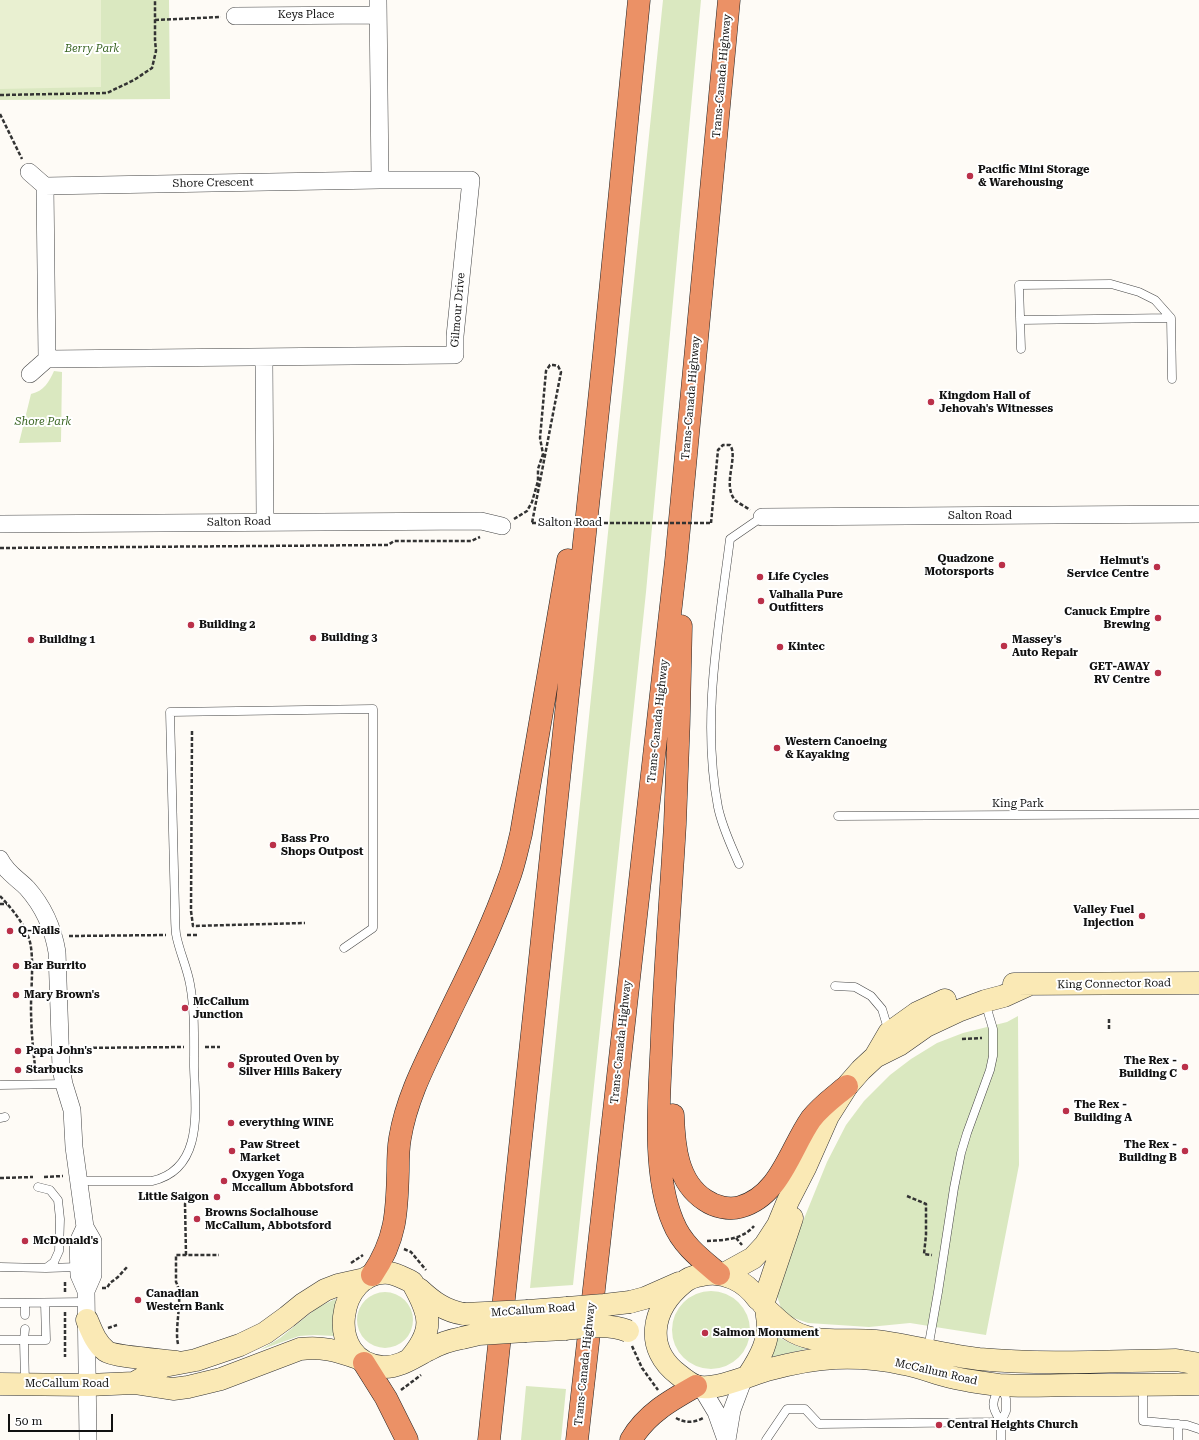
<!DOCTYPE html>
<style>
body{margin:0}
#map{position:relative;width:1199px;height:1440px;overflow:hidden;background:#fefbf6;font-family:"Roboto Serif",serif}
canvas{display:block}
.scale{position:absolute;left:8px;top:1414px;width:105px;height:18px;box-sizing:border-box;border:2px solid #111;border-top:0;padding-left:5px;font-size:12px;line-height:14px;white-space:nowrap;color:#111;-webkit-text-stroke:3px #fff;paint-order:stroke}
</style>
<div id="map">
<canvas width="1199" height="1440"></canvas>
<div class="scale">50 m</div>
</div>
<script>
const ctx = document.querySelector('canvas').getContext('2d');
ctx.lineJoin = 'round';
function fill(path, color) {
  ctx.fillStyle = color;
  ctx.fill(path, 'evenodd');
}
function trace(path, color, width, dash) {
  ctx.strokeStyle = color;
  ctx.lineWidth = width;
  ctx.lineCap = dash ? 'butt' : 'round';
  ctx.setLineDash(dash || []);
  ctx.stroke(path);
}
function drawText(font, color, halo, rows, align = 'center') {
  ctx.font = font + ' "Roboto Serif",serif';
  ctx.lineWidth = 4;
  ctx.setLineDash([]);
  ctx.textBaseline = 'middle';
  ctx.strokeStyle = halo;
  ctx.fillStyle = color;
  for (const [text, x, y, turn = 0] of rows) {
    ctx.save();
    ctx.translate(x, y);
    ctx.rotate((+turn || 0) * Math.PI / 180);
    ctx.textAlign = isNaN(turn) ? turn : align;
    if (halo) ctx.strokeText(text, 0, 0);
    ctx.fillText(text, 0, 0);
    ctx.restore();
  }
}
fill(new Path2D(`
 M0 0H169L170 99 0 100Z
 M663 0H701L646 592 573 1285 530 1288Z
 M54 371 62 372 61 442 19 443 31 394C44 391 49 382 54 371Z
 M1018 1016 1019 1165 986 1335 910 1323 869 1327 808 1323 791 1317 781 1308 777 1296 784 1268 827 1162 846 1125 864 1101 890 1075 911 1059 937 1043 963 1033 1007 1022Z
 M672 1330a39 39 0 1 1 78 0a39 39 0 1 1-78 0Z
 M357 1320a28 28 0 1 1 56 0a28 28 0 1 1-56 0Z
 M335 1299 337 1301C332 1313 333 1323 335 1336L314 1335 299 1336 260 1350 280 1338 317 1308Z
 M778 1337 794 1345 806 1349 771 1357Z
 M526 1386 566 1389 561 1440H521Z`), '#dae8c0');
fill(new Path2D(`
 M0 0H101V87L0 89Z`), '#e9f0d1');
const lane = new Path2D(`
 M1020 320 1171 318
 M1021 349 1019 285 1111 284 1139 292 1155 300 1171 318 1172 379
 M838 816 1199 814
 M739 864C731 845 722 827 718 807 701 719 719 627 730 539L762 517
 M835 986 855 987 871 996 882 1009 889 1032
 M0 1085 64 1084
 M0 1118 5 1117
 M78 1181H152C205 1169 195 1107 194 1067 194 1039 195 1011 190 984 187 967 179 951 176 934 175 926 175 918 175 910L170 712 373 709V928L344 948
 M0 1267 46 1268 54 1262 59 1251 60 1219 58 1200 50 1190 38 1187
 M46 1268 79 1267
 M0 1303 86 1302
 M25 1315V1303
 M25 1329 24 1340H46L45 1303
 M0 1340H24L25 1384
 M928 1349 938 1292 954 1188 961 1153 967 1133 990 1070 993 1056V1029L985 1002
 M1143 1386V1421L1187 1425 1199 1429
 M1000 1387C991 1402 991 1407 1001 1422
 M1178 1424V1440
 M766 1440 787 1409H805L819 1424 1001 1422
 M1001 1440V1422L1006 1411V1399L1002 1387`);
const street = new Path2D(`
 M378 0 380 180
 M235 16 378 15
 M29 172 45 186
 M264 357 265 522
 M30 374 47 359 455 355V336L471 180H380L45 186 47 359
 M762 517 1199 514
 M0 524 481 521 502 526
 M0 859C6 872 18 879 27 888 43 906 53 928 57 952L61 1068 64 1084 72 1110 74 1147 85 1227 93 1241V1275L86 1291
 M85 1227 78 1242 79 1275 86 1291 88 1440
 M701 1387 716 1412 726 1440
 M727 1440 732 1410 744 1378`);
const secondary = new Path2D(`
 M1014 984 1199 983
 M875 1057 889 1033 917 1013 945 1000
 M724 1274 753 1258 765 1245 778 1225 788 1201 805 1168 828 1116 847 1086 861 1070 875 1057 899 1045 926 1026 958 1011 985 1001 1004 996 1028 985
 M419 1289C433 1302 445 1311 464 1314
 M630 1302 645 1298 679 1283
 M763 1304 792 1218
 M766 1309C775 1317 783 1326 794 1332 818 1345 849 1338 875 1341 910 1345 944 1355 979 1359 1045 1365 1111 1361 1176 1360L1199 1364
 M528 1311 567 1308
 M87 1320C92 1332 96 1343 106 1351 114 1357 164 1360 177 1362
 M526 1331 565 1329
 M409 1360C435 1330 431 1315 412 1282 405 1279 397 1274 389 1273 337 1268 323 1363 383 1367 399 1368 414 1357 428 1350 439 1344 450 1340 462 1338
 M748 1376C760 1358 771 1339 767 1316 767 1315 766 1309 766 1308 764 1305 761 1301 758 1299 745 1281 724 1270 702 1275 695 1276 688 1278 683 1283 651 1309 644 1349 679 1375 684 1379 690 1384 696 1386 713 1392 750 1375 767 1370 789 1364 812 1359 835 1358 858 1357 882 1359 904 1364 920 1367 935 1373 951 1377 967 1381 983 1383 999 1385 1025 1387 1051 1385 1077 1385 1118 1385 1158 1385 1199 1384
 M134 1383 164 1366 196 1360 240 1345 265 1333 287 1317 303 1304 325 1290 338 1285 365 1279
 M0 1384 88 1385 134 1383 173 1389 188 1387 221 1379 300 1349C322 1346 337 1351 358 1358`);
const highway = new Path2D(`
 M681 626C680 692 678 758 675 824 671 895 665 965 662 1036 660 1091 651 1171 673 1222 682 1245 701 1259 719 1274
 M673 1115C674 1146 677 1182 705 1200 715 1207 729 1210 740 1207 780 1196 790 1149 811 1119 821 1106 834 1097 847 1086
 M372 1275C396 1240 397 1212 398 1171 398 1160 398 1149 400 1138 407 1096 427 1060 445 1022 467 976 491 930 508 881 514 866 517 850 521 834L568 560
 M364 1363 386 1398 407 1440
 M489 1440 604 354 639 0
 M577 1440 676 561 729 0
 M631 1440C646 1414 671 1400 696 1386`);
trace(lane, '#444', 9);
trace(street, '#444', 18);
trace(secondary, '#333', 23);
trace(highway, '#222', 23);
trace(new Path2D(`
 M155 20 221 17
 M0 95 107 93 134 80 152 68 156 51 155 40V0
 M0 114 22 159
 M514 519 527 511 532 502 538 481V469L543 454 540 438 546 371 550 365H553L558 366 561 372 532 523
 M711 523 718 450 723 445H730C739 457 721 486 736 501 740 504 746 507 750 510
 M0 548 388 545 394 541H471L480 537
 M192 731 191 911 193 926 305 923
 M0 896C12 909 25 924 30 942 34 959 31 988 31 1007 31 1029 33 1051 36 1074
 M0 904H7
 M187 935H197
 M69 936 166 935
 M1109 1019V1030
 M962 1039 982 1038
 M205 1047H220
 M33 1048H46
 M75 1048 184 1047
 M44 1177 63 1176
 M0 1178 33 1177
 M907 1196 926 1204V1235L924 1254 932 1255
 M736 1238 742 1245
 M707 1241C724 1240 742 1240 754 1226
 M404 1249 411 1252 426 1270
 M186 1255 185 1204 191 1191
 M351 1263 363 1255
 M65 1282V1293
 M102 1288H107L110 1283 118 1277 128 1266
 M65 1312V1357
 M108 1328 117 1325
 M178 1344C174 1327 184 1296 176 1282V1255H219
 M632 1346 642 1368 658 1390
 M401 1390 421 1375
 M676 1418C685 1423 694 1423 703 1418`), '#333', 2.5, [4, 2]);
trace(lane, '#fff', 8);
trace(street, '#fff', 17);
trace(secondary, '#fae9b5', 22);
trace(highway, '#eb9166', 22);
const secondaryBridge = new Path2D(`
 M567 1308 604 1305 630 1302
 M464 1314 528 1311
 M565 1329C586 1327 608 1323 628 1331
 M462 1338 479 1334 526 1331`);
trace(secondaryBridge, '#333', 23, []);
trace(new Path2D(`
 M532 523H711`), '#333', 2.5, [4, 2]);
trace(secondaryBridge, '#fae9b5', 22);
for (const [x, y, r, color] of [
 [970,176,4,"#ba3049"],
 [931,402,4,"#ba3049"],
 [1002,565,4,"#ba3049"],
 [1157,567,4,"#ba3049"],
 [760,577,4,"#ba3049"],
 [761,601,4,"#ba3049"],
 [1158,618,4,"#ba3049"],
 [191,625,4,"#ba3049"],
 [313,638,4,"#ba3049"],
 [31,640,4,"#ba3049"],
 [1004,646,4,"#ba3049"],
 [780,647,4,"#ba3049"],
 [1158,673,4,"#ba3049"],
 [777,748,4,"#ba3049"],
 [273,845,4,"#ba3049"],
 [1142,916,4,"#ba3049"],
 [10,931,4,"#ba3049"],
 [16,966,4,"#ba3049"],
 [16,995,4,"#ba3049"],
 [185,1008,4,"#ba3049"],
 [18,1051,4,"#ba3049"],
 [231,1065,4,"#ba3049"],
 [1185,1067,4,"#ba3049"],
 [18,1070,4,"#ba3049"],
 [1066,1111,4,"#ba3049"],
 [231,1123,4,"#ba3049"],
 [232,1151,4,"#ba3049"],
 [1185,1151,4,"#ba3049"],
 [224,1181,4,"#ba3049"],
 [217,1197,4,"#ba3049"],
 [197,1219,4,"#ba3049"],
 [25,1241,4,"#ba3049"],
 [138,1300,4,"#ba3049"],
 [705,1333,4,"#ba3049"],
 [939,1425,4,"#ba3049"]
]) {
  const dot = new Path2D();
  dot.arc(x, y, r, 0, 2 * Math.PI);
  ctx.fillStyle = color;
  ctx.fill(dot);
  trace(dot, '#fff', 1.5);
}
drawText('11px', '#111', '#fff', [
 ["Keys Place",306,15],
 ["Trans-Canada Highway",722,76,-85],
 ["Shore Crescent",213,183,-1],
 ["Gilmour Drive",458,310,-85],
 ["Trans-Canada Highway",691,398,-85],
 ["Salton Road",980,516],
 ["Salton Road",239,522,-1],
 ["Salton Road",570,523],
 ["Trans-Canada Highway",658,721,-84],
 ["King Park",1018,804],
 ["King Connector Road",1114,984,-1],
 ["Trans-Canada Highway",621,1042,-84],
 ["McCallum Road",533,1310,-4],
 ["Trans-Canada Highway",585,1364,-84],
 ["McCallum Road",936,1372,13],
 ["McCallum Road",67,1384]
]);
drawText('italic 11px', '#3b6624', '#fff', [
 ["Berry Park",92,49],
 ["Shore Park",43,422]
]);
drawText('bold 11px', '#111', '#fff', [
 ["Pacific Mini Storage",978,170],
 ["& Warehousing",978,183],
 ["Kingdom Hall of",939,396],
 ["Jehovah's Witnesses",939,409],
 ["Quadzone",994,559,"right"],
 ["Motorsports",994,572,"right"],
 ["Helmut's",1149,561,"right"],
 ["Service Centre",1149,574,"right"],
 ["Life Cycles",768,577],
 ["Valhalla Pure",769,595],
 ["Outfitters",769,608],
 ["Canuck Empire",1150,612,"right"],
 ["Brewing",1150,625,"right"],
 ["Building 2",199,625],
 ["Building 3",321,638],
 ["Building 1",39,640],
 ["Massey's",1012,640],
 ["Auto Repair",1012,653],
 ["Kintec",788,647],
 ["GET-AWAY",1150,667,"right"],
 ["RV Centre",1150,680,"right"],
 ["Western Canoeing",785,742],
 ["& Kayaking",785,755],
 ["Bass Pro",281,839],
 ["Shops Outpost",281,852],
 ["Valley Fuel",1134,910,"right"],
 ["Injection",1134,923,"right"],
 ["Q-Nails",18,931],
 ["Bar Burrito",24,966],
 ["Mary Brown's",24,995],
 ["McCallum",193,1002],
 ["Junction",193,1015],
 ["Papa John's",26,1051],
 ["Sprouted Oven by",239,1059],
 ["Silver Hills Bakery",239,1072],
 ["The Rex -",1177,1061,"right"],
 ["Building C",1177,1074,"right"],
 ["Starbucks",26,1070],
 ["The Rex -",1074,1105],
 ["Building A",1074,1118],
 ["everything WINE",239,1123],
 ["Paw Street",240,1145],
 ["Market",240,1158],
 ["The Rex -",1177,1145,"right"],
 ["Building B",1177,1158,"right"],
 ["Oxygen Yoga",232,1175],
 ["Mccallum Abbotsford",232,1188],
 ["Little Saigon",209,1197,"right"],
 ["Browns Socialhouse",205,1213],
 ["McCallum, Abbotsford",205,1226],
 ["McDonald's",33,1241],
 ["Canadian",146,1294],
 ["Western Bank",146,1307],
 ["Salmon Monument",713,1333],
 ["Central Heights Church",947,1425]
], 'left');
</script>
